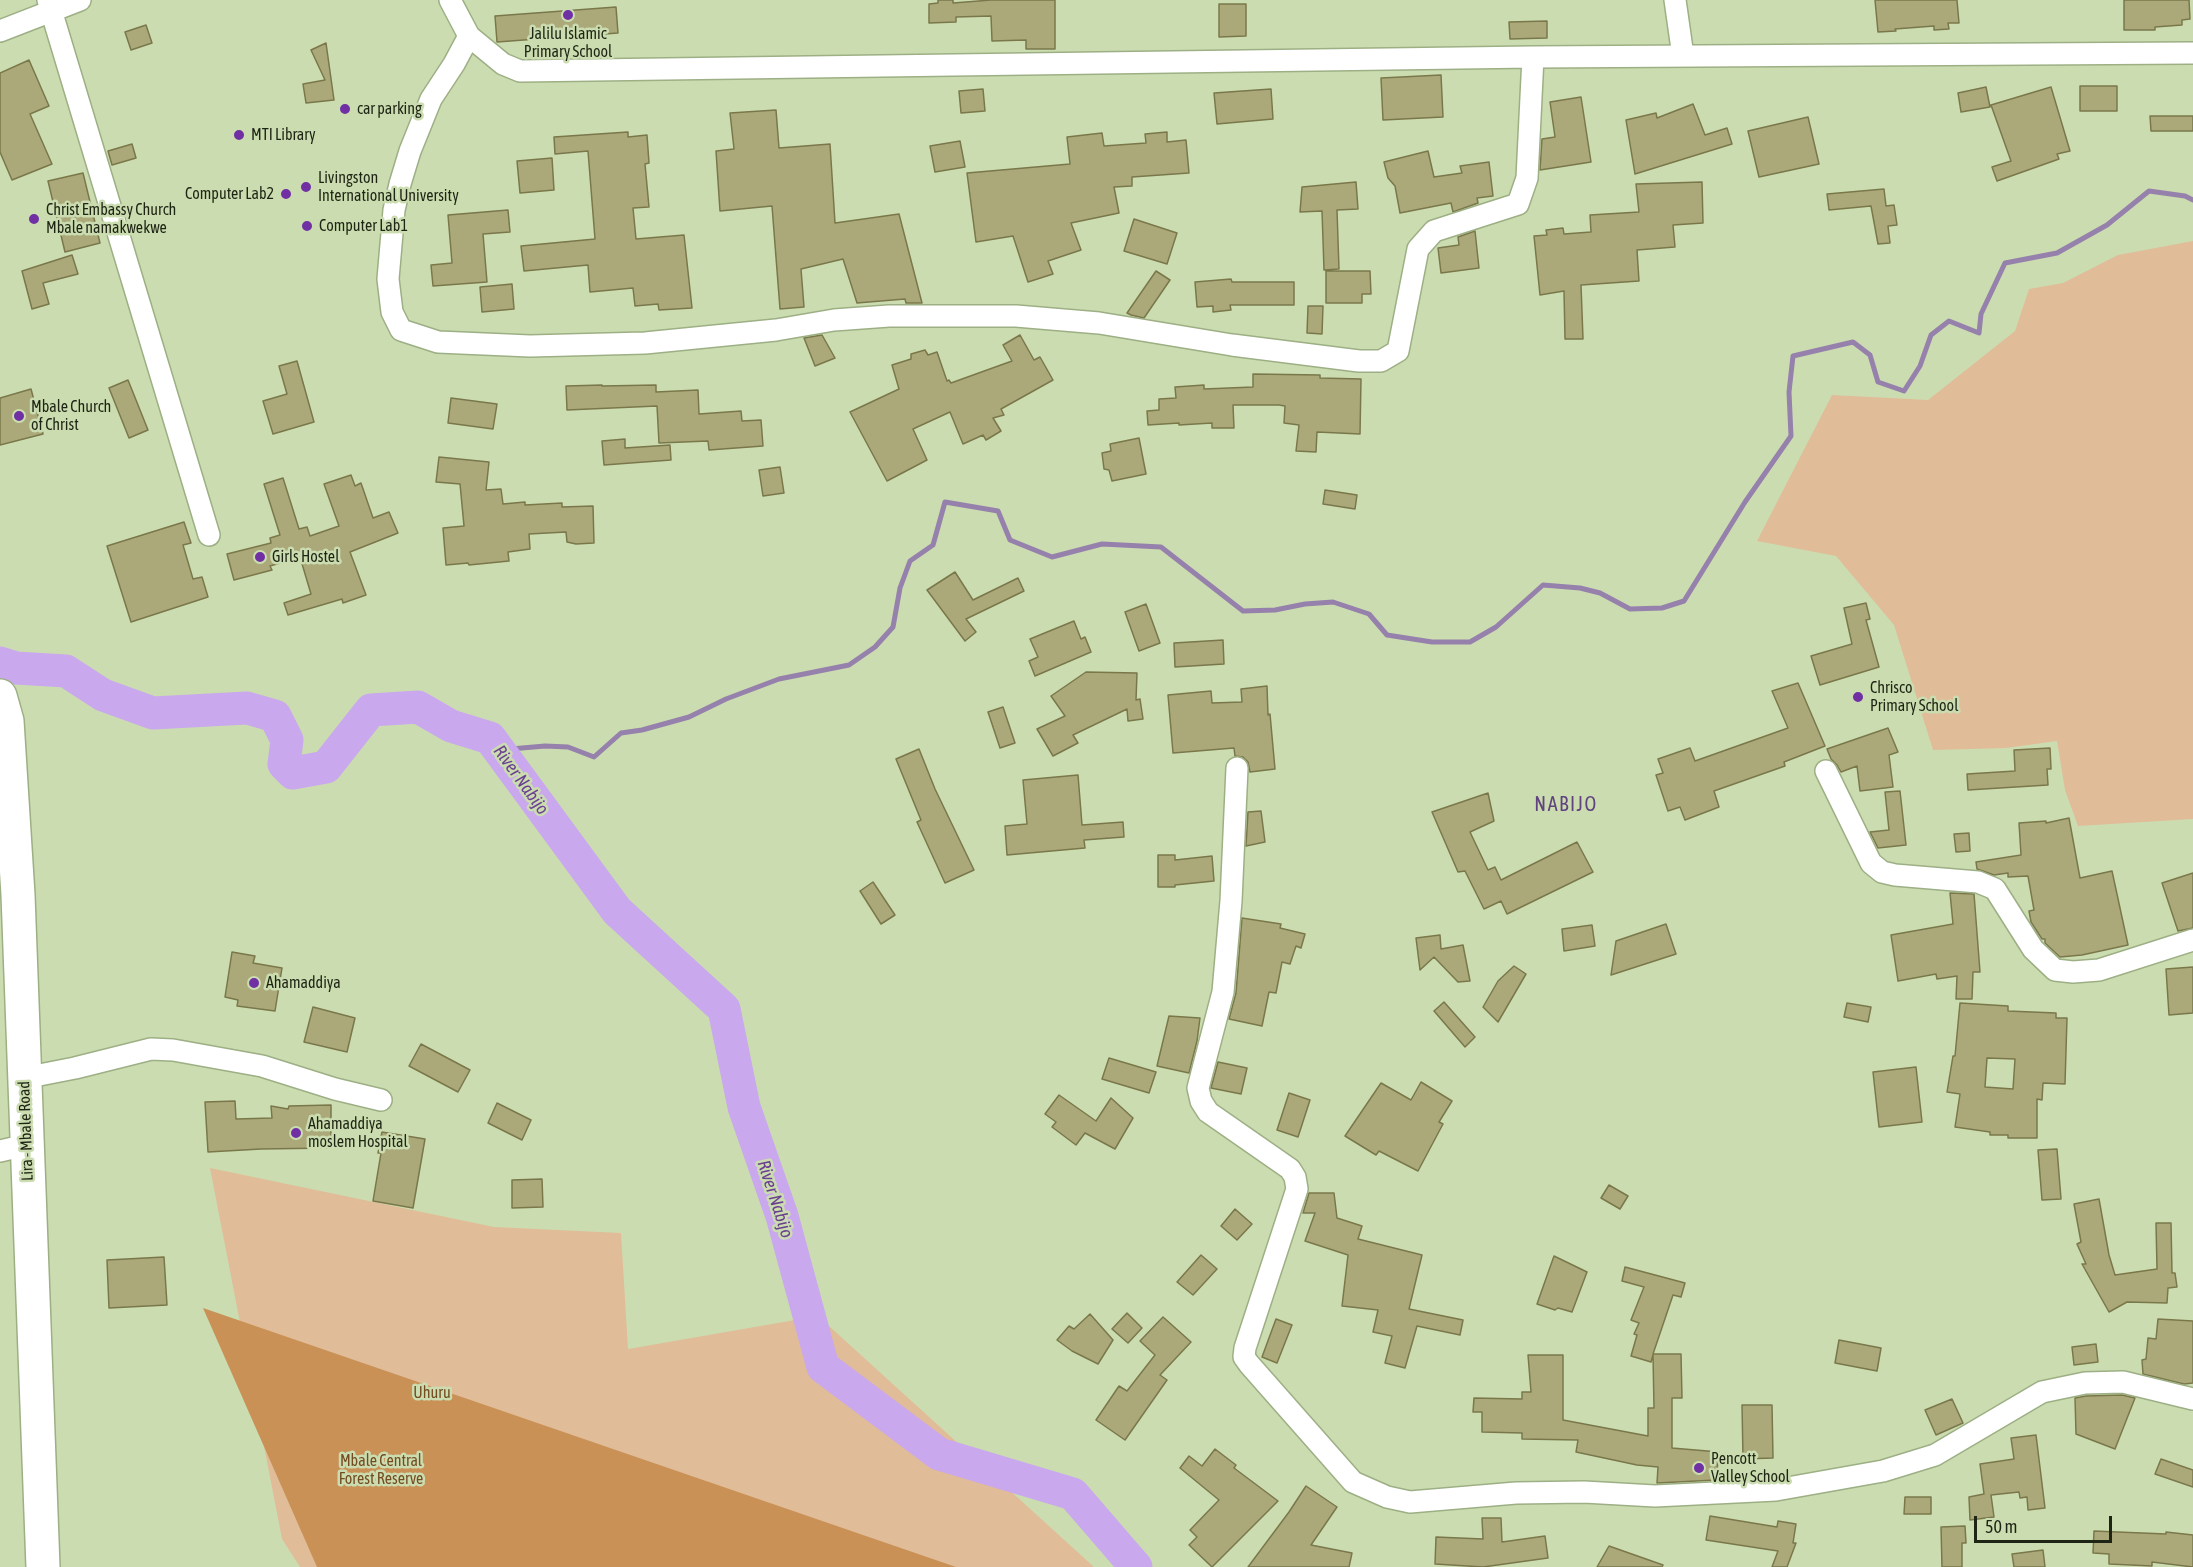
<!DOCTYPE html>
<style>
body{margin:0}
#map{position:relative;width:2193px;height:1567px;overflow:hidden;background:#cbddb0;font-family:"Asap Condensed",sans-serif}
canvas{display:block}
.scale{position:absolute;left:1974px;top:1516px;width:138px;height:27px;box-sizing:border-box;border:3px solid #1f2514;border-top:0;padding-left:8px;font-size:18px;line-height:21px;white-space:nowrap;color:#1f2514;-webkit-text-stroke:4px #cbddb0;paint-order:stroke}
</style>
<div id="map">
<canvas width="2193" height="1567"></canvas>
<div class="scale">50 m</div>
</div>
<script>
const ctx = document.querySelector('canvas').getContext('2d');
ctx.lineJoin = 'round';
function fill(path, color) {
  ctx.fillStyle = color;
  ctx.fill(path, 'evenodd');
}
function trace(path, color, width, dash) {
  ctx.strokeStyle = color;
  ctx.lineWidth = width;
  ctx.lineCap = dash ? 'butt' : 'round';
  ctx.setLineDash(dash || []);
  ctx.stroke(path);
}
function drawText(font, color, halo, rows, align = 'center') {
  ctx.font = font + ' "Asap Condensed",sans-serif';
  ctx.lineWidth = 5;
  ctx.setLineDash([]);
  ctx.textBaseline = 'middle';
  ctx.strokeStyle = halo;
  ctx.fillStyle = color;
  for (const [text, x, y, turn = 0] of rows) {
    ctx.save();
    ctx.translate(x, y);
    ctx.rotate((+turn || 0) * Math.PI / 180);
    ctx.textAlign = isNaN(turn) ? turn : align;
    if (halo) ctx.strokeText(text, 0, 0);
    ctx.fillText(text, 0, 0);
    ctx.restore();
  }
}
fill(new Path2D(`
 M2193 241V819L2078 826 2065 790 2057 741 2006 748 1933 750 1894 625 1836 556 1757 541 1832 395 1928 400 2015 331 2029 289 2063 283 2118 255Z
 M210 1168 494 1227 621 1233 628 1349 818 1316 1094 1567H300L282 1539Z`), '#e0bc98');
fill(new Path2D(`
 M203 1308 956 1567H317Z`), '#c99155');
trace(new Path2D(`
 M499 750 545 746 568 747 594 757 621 733 642 730 689 717 726 699 779 679 849 665 875 647 893 627 900 588 910 561 933 545 945 502 998 511 1010 540 1052 557 1102 544 1161 547 1243 611 1275 610 1305 604 1333 602 1369 614 1387 635 1432 642H1470L1496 627 1543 585 1580 588 1600 593 1630 609 1662 608 1684 601 1745 502 1791 436 1789 392 1793 356 1853 342 1870 355 1878 382 1904 391 1920 366 1931 335 1949 321 1979 333 1981 314 2005 263 2057 253 2107 225 2149 191 2185 196 2193 200`), '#9681ac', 5);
trace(new Path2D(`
 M0 663 16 668 66 671 103 695 153 713 247 708 275 716 287 740 284 764 293 773 326 767 371 710 418 707 451 726 490 738 617 911 724 1009 744 1107 782 1216 823 1367 939 1454 1073 1494 1136 1567`), '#c9a8ed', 33);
const building = new Path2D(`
 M938 0H953V3L991 0H1055V49H1026V40L992 41 991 16 956 17V22L929 23V4L938 3Z
 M1875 0H1957L1959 23H1948L1949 29 1934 30V26L1895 29 1896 31 1878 32Z
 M2124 0H2189L2190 19 2182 20V25L2155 27V30H2124Z
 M1219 4H1246V36L1219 37Z
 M616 7 618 33 497 42 495 16Z
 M1547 21V38L1510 39 1509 22Z
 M146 25 152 43 131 50 125 32Z
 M326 43 334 100 306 103 303 84 325 80 311 50Z
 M29 60 49 106 30 114 52 164 12 180 0 152V73Z
 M1441 75 1443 117 1383 120 1381 78Z
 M2080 86H2117V111H2080Z
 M1986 87 1990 107 1961 112 1958 93Z
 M2051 87 2070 151 2057 154 2059 159 1997 181 1992 167 2011 161 1991 105Z
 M983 89 985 111 961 113 959 91Z
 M1271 89 1273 119 1217 124 1214 93Z
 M1581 97 1591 162 1540 170 1542 139 1555 137 1550 102Z
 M1693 104 1705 135 1727 128 1732 144 1635 174 1626 120 1656 113 1657 118Z
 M776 110 779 148 830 144 835 223 899 214 922 303H906L905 299 857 303 843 259 801 269 804 307 780 309 772 206 720 211 716 151 734 149 730 113Z
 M2150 116H2193V131H2151Z
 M1808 117 1819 164 1759 177 1748 131Z
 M628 132V137L647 135 649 163 645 164 649 207 633 208 636 239 684 235 692 308 659 310 658 304 635 306 633 288 590 292 588 265 524 271 521 246 595 239 588 151 555 154 554 137Z
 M1167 132V142L1186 140 1189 173 1132 177V186L1114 187 1119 213 1071 223 1081 250 1048 261 1053 274 1028 282 1013 236 976 242 967 173 1070 164 1067 137 1102 133 1104 146 1146 143 1145 134Z
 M960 141 965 167 935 172 930 146Z
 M132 144 136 158 112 165 108 151Z
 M1428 151 1434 177 1462 173 1460 166 1489 162 1493 196 1477 198 1478 203 1453 212 1451 203 1400 213 1395 186 1388 178 1384 162Z
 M552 158 554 190 520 193 517 161Z
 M83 173 100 243 65 252 48 181Z
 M1356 182 1358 209 1337 210 1339 269 1324 270 1322 211 1300 212 1302 187Z
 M1702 182 1703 223 1673 225 1675 247 1637 250 1639 281 1581 285 1583 339H1565L1564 291 1540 295 1534 236 1547 235 1546 230 1563 228 1564 234 1591 232 1590 215 1639 212 1636 184Z
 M1884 189 1886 206 1894 205 1897 225 1888 226 1890 243 1878 244 1871 206 1829 210 1827 194Z
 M508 210 510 232 483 234 487 282 433 286 431 265 452 263 448 215Z
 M1134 219 1177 233 1167 264 1124 251Z
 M1475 231 1479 268 1441 273 1438 248 1459 245 1458 237Z
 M72 255 78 274 43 283 49 304 32 309 22 271Z
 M1156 271 1170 280 1144 318 1131 315 1127 313Z
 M1326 271H1370L1371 294H1362V303H1326Z
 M1231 279 1232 282H1294V305H1230L1231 310 1213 312V306L1197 307 1195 282Z
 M512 284 514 309 482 312 480 287Z
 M1308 306H1323L1322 334 1307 333Z
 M822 335 835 358 815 366 804 338Z
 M1020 335 1034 360 1040 357 1053 380 1001 409 1004 415 993 418 1001 431 986 440 983 435 963 444 950 412 913 429 927 460 887 481 850 412 899 389 892 365 911 359V354L925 350 928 355 937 352 947 381 949 380 951 383 1012 361 1003 345Z
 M297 361 314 422 273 434 263 401 287 394 279 366Z
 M1253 374 1320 375V378L1361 379 1360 434 1317 432 1316 452 1296 451 1299 425 1284 423 1285 406 1279 405H1233L1234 428H1212V423L1179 425V423L1148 425 1147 411 1159 410V399L1176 398 1175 387 1204 385V389L1253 387Z
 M128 380 148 430 129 438 109 388Z
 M602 385V386L656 385V392L698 390 699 414 741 411 742 421 761 420 763 446 709 450 708 441 659 443 657 406 567 410 566 386Z
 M31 389 43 434 0 445V398Z
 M451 398 497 404 493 429 448 423Z
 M1139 438 1146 474 1112 481 1109 470 1104 469 1102 453 1111 451 1110 444Z
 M625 439V448L670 445 671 460 604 465 602 441Z
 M439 457 489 462 486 490 501 489 503 504 525 502V505L562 503V507L593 506 594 543 576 544 567 542 566 532 529 534 530 549 508 552 509 561 469 565 468 563 446 565 443 528 464 526 460 484 436 482Z
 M780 467 784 493 763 496 759 470Z
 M351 475 355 486 361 483 373 518 389 512 398 533 350 552 366 595 343 603 342 599 288 615 284 603 311 594 300 557 270 566 272 570 234 580 227 554 271 543 270 538 280 535 264 484 283 478 299 529 307 527 310 536 339 526 324 484Z
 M1325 490 1357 495 1355 509 1323 504Z
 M184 522 191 543 183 545 193 579 202 577 208 597 131 622 107 546Z
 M955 572 973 600 1018 578 1024 591 966 619 976 632 965 641 927 590Z
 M1866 603 1870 619 1866 620 1879 667 1820 685 1811 656 1852 644 1844 608Z
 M1146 604 1160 643 1139 651 1125 612Z
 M1074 621 1081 639 1085 637 1091 652 1035 676 1029 661 1038 657 1030 639Z
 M1223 640 1224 664 1175 667 1174 643Z
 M1086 672 1137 673 1136 700 1140 699 1143 719 1128 721 1127 709 1073 735 1078 743 1053 756 1037 729 1065 716 1051 696Z
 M1798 683 1825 746 1784 762 1785 766 1714 791 1719 807 1685 820 1680 807 1668 811 1656 775 1663 773 1658 759 1690 748 1695 761 1788 728 1772 691Z
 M1267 686 1268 715 1270 714 1275 769 1250 772 1248 762 1243 757 1235 756 1234 748 1173 753 1168 695 1211 691 1212 703 1242 702 1241 689Z
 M1003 707 1015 743 1000 748 988 712Z
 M1888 728 1898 752 1889 755 1893 787 1860 791 1857 766 1841 772 1837 765 1831 759 1827 749Z
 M2050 748 2051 769H2047L2048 785 1968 790 1967 774 2015 771 2014 750Z
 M919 749 935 789 974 870 945 883 917 822 921 820 896 759Z
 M1078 775 1082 825 1123 822 1124 837 1084 840 1085 848 1007 855 1005 826 1027 824 1023 780Z
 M1900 791 1906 845 1878 848 1870 832 1889 830 1885 792Z
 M1488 793 1494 821 1470 832 1488 870 1495 867 1501 880 1577 842 1593 872 1507 914 1501 901 1484 909 1465 871 1458 872 1432 812Z
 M1261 811 1265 842 1246 846 1248 812Z
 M2069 818 2080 878 2112 871 2128 945 2082 955 2060 957 2045 943V939H2042L2031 922 2029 911 2034 910 2028 876 2008 877V873L1994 875 1977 869 1976 862 2021 855 2019 823 2046 821V823Z
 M1969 833 1970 851 1956 852 1954 834Z
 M1158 855H1175V860L1212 856 1214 881 1175 885V887H1158Z
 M2193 873V928L2178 931 2162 883Z
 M873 882 895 915 881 924 860 891Z
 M1950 893 1974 894 1980 972H1973L1972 999H1956L1957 976 1937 979 1936 974 1898 981 1891 935 1953 924Z
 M1242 918 1281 924 1280 928 1305 934 1301 948 1296 946 1290 964 1282 962 1276 993 1269 992 1262 1026 1229 1019 1236 993Z
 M1666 924 1676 954 1611 975 1616 941Z
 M1592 925 1595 946 1564 951 1562 929Z
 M1440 935 1441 949 1463 945 1470 981 1458 982 1434 957 1420 970 1416 938Z
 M232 952 255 956 253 963 282 968 275 1011 237 1006 238 1000 225 997Z
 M1514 966 1526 974 1498 1022 1483 1007 1498 981Z
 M2193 967V1013L2169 1015 2166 969Z
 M1444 1002 1475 1037 1465 1047 1434 1011Z
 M1847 1003 1871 1007 1868 1022 1844 1017Z
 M1960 1003 2008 1006V1011L2056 1013V1018H2067L2065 1084 2043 1083 2042 1100 2037 1099V1138H2008V1135H1990V1132L1955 1127 1960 1094 1947 1092 1953 1056H1955ZM1987 1058 2015 1059 2013 1089 1985 1087Z
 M313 1007 355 1018 347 1052 304 1042Z
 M1169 1016 1200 1018 1197 1041 1189 1073 1157 1066Z
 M421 1044 470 1070 458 1092 409 1066Z
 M1109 1058 1156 1072 1149 1093 1102 1079Z
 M1218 1062 1247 1068 1241 1094 1211 1088Z
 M1916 1067 1922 1122 1879 1127 1873 1072Z
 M1421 1082 1452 1101 1439 1122 1443 1124 1418 1171 1379 1151 1376 1155 1345 1136 1381 1083 1411 1100Z
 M1289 1093 1310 1100 1298 1137 1277 1130Z
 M1059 1095 1096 1121 1111 1098 1133 1118 1115 1149 1085 1133 1076 1145 1052 1127 1056 1122 1045 1114Z
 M235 1101 236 1119 272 1118 271 1106 288 1109 289 1106 331 1105V1148L261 1149 208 1152 205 1102Z
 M497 1103 531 1120 522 1140 488 1123Z
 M382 1132 425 1139 413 1208 373 1201 381 1153H378Z
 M2057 1149 2061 1199 2042 1200 2038 1150Z
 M542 1179 543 1207 512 1208V1180Z
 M1609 1185 1628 1196 1620 1209 1601 1198Z
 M1309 1193H1334L1337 1218 1362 1226 1358 1239 1422 1255 1409 1309 1463 1320 1460 1335 1417 1326 1405 1368 1385 1363 1392 1336 1373 1332 1378 1310 1342 1306 1348 1255 1305 1241 1315 1213H1303Z
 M2099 1199 2109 1255 2115 1275 2157 1269 2156 1223H2171L2172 1273H2175L2177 1287 2168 1288 2167 1303 2127 1302 2109 1312 2082 1264H2086L2077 1244 2081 1242 2074 1204Z
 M1235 1209 1252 1224 1237 1240 1221 1226Z
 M1201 1255 1217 1269 1193 1295 1177 1282Z
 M1554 1256 1587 1272 1572 1312 1558 1308 1555 1310 1537 1304Z
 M164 1257 167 1305 109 1308 107 1260Z
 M1625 1267 1685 1283 1681 1297 1673 1295 1653 1354H1681L1682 1398H1672V1448L1719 1452 1716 1480 1657 1483 1658 1467 1637 1465 1576 1452 1578 1440 1522 1439V1433L1482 1432V1412H1473L1474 1398 1522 1399V1392H1531L1528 1355H1563V1420L1648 1436V1408H1654L1653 1355 1651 1362 1631 1356 1637 1335 1634 1334 1639 1323 1631 1320 1644 1287 1622 1281Z
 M1127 1313 1142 1328 1128 1343 1112 1329Z
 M1090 1314 1113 1340 1098 1364 1072 1351 1057 1340 1069 1326 1074 1329Z
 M1163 1317 1191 1342 1160 1375 1167 1380 1125 1440 1096 1420 1119 1386 1127 1391 1155 1355 1140 1341Z
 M1276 1319 1292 1325 1277 1363 1262 1357Z
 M2158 1319 2193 1321V1383L2184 1384 2143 1374 2142 1360 2146 1359 2148 1338 2156 1339Z
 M1839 1340 1881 1348 1877 1371 1835 1363Z
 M2096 1344 2098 1362 2074 1365 2072 1347Z
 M2122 1395 2135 1398 2115 1449 2076 1434 2075 1398 2086 1396Z
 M1952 1399 1963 1423 1936 1435 1925 1410Z
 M1742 1405H1772L1773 1458 1743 1459Z
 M2036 1435 2045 1508 2028 1510 2027 1497 2020 1498 2019 1492 1991 1495 1994 1517 1970 1520 1969 1497 1984 1494 1980 1464 2014 1459 2011 1438Z
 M1215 1449 1236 1465 1234 1468 1278 1501 1212 1567 1189 1545 1197 1537 1190 1530 1219 1500 1180 1468 1189 1456 1202 1466Z
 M2161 1459 2193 1470V1487L2155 1474Z
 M1306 1486 1337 1507 1311 1545 1352 1553 1349 1567H1248L1289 1512Z
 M1905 1497H1931V1514H1904Z
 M1710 1516 1777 1527 1778 1521 1796 1524 1793 1543H1796L1787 1567H1772L1778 1551 1706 1540Z
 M1482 1518H1501L1502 1542 1545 1536 1548 1558 1483 1567 1435 1564 1436 1537 1483 1539Z
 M1965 1526 1966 1543H1962V1567H1942L1941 1527Z
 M2094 1531 2166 1534V1532L2193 1535V1567L2152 1562V1566L2109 1564V1554L2093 1553Z
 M1609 1546 1663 1565 1662 1567H1597Z
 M2043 1550 2045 1567H2014L2012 1554Z`);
fill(building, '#aba97a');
trace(building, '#7a784b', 1.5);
const street = new Path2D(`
 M48 0 209 535
 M450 0 469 36 503 64 520 71 1533 57 2193 53
 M1675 0 1683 56
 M0 31 80 0
 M469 36 454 64 431 99 410 151 400 184 394 210 388 279 392 312 401 330 438 342 530 346 645 343 776 330 834 320 889 316H1016L1099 323 1232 345 1359 361H1381L1398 351 1418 249 1434 231 1518 204 1527 178 1533 57
 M1237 768 1231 901 1223 992 1198 1088 1201 1101 1208 1112 1290 1169 1295 1177 1297 1189 1245 1348 1244 1357 1249 1364 1353 1482 1387 1497 1410 1502 1516 1493 1584 1492 1655 1496 1776 1490 1883 1471 1935 1455 2042 1392 2085 1383 2123 1382 2193 1399
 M1826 771 1871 863 1882 872 1895 875 1978 882 1995 889 2033 949 2055 970 2073 972 2099 970 2193 940
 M24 1078 75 1068 151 1049 173 1050 262 1066 335 1089 381 1100
 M0 1151 26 1145`);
const primary = new Path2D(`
 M0 696 7 721 18 895 43 1567`);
trace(street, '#9daf84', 24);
trace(primary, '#9daf84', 36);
trace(street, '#fff', 21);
trace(primary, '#fff', 33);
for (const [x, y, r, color] of [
 [568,15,6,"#702fa3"],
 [345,109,6,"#702fa3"],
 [239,135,6,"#702fa3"],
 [306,187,6,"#702fa3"],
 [286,194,6,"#702fa3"],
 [34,219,6,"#702fa3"],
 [307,226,6,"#702fa3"],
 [19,416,6,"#702fa3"],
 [260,557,6,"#702fa3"],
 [1858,697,6,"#702fa3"],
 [254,983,6,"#702fa3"],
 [296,1133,6,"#702fa3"],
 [1699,1468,6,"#702fa3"]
]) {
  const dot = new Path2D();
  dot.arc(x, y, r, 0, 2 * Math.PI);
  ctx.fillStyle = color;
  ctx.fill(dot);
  trace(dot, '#cbddb0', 2);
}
drawText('16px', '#1f2514', '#cbddb0', [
 ["Jalilu Islamic",568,34,"center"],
 ["Primary School",568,52,"center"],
 ["car parking",357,109],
 ["MTI Library",251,135],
 ["Livingston",318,178],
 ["International University",318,196],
 ["Computer Lab2",274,194,"right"],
 ["Christ Embassy Church",46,210],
 ["Mbale namakwekwe",46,228],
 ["Computer Lab1",319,226],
 ["Mbale Church",31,407],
 ["of Christ",31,425],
 ["Girls Hostel",272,557],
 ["Chrisco",1870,688],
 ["Primary School",1870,706],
 ["Ahamaddiya",266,983],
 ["Ahamaddiya",308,1124],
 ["moslem Hospital",308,1142],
 ["Pencott",1711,1459],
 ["Valley School",1711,1477]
], 'left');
drawText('16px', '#1f2514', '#cbddb0', [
 ["Lira - Mbale Road",26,1131,-92]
]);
drawText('16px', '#744c21', '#cbddb0', [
 ["Uhuru",432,1393],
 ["Mbale Central",381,1461],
 ["Forest Reserve",381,1479]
]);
drawText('italic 18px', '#6b4091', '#cbddb0', [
 ["River Nabijo",521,780,54],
 ["River Nabijo",775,1199,72]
]);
ctx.letterSpacing = '1.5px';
drawText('20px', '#61437f', '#cbddb0', [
 ["NABIJO",1566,805]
]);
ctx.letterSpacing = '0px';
</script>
